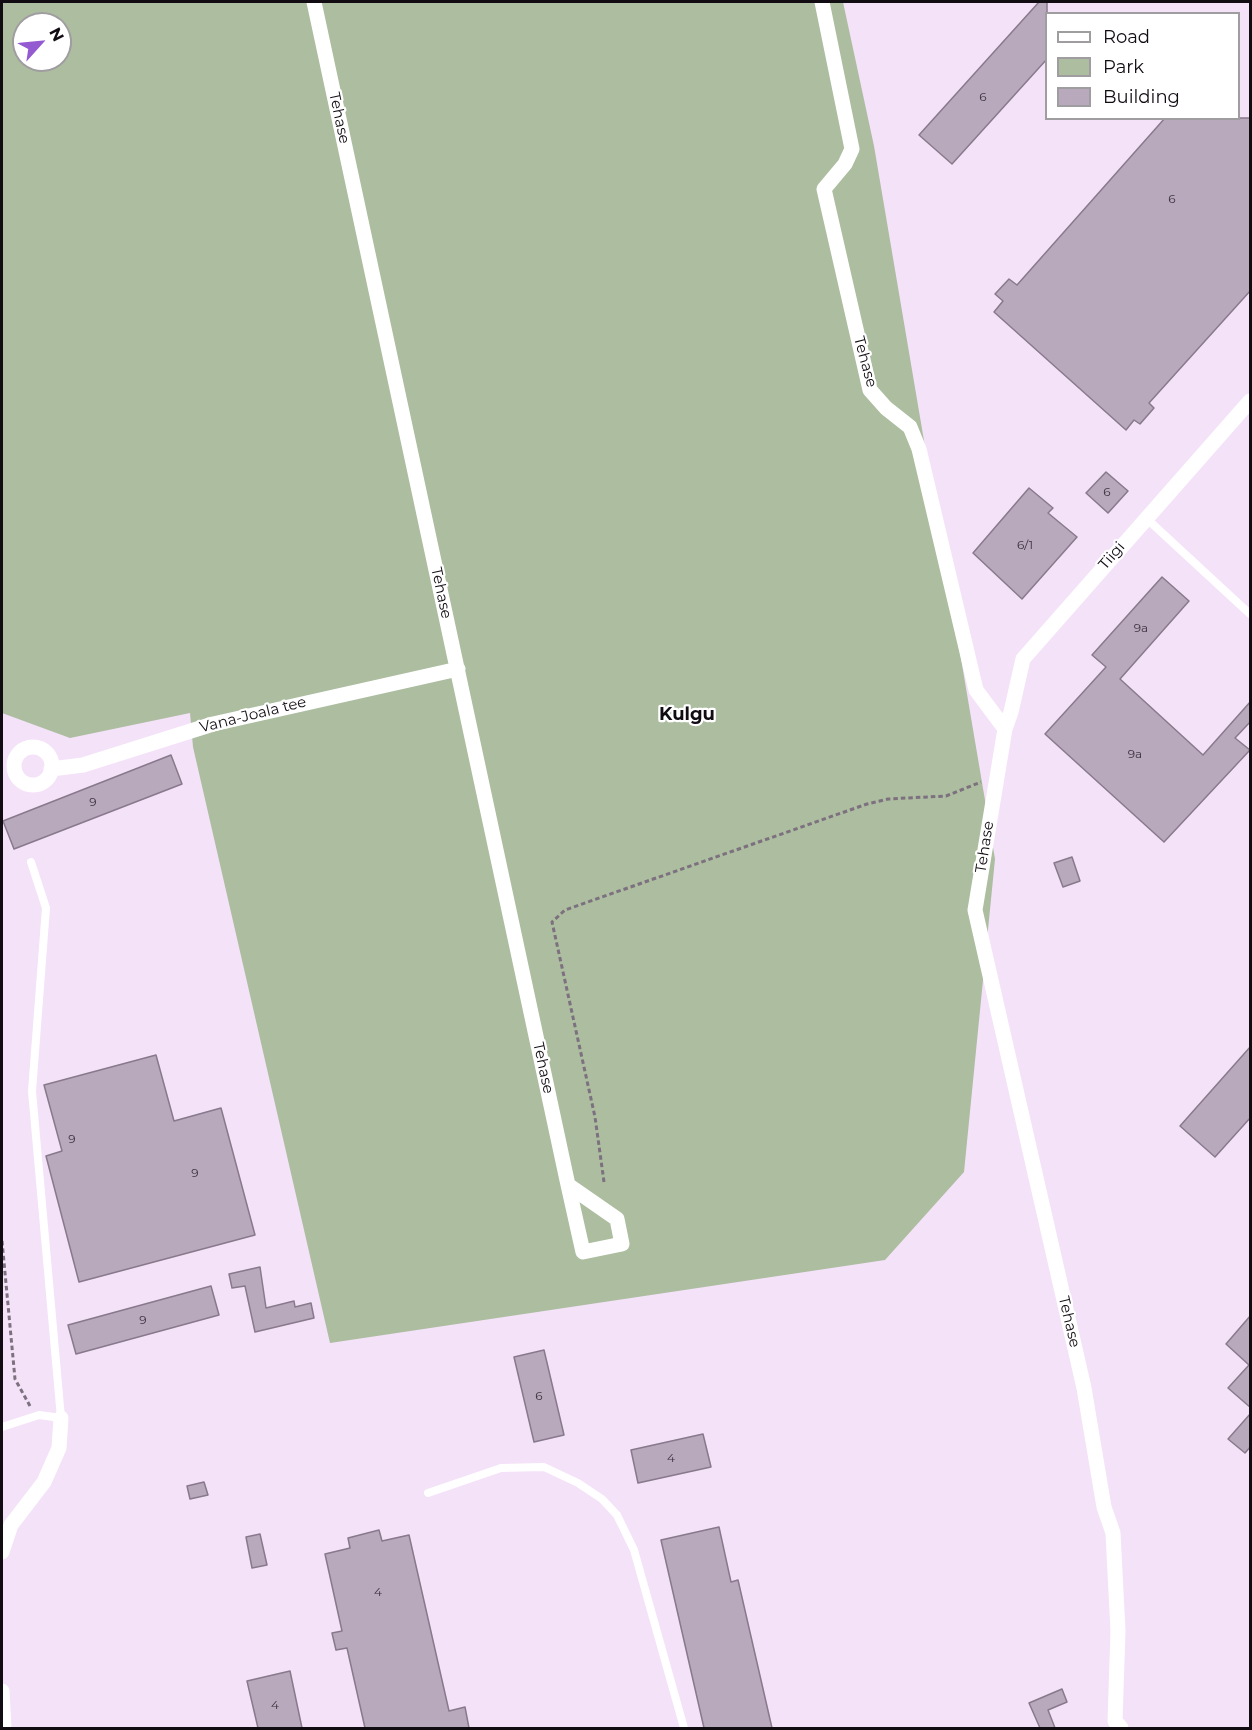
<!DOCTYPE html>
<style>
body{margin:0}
#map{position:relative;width:1252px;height:1730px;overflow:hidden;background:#f4e2f8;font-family:Montserrat,sans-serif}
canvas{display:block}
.frame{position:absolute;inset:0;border:3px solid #110b12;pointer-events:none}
.legend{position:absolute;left:1045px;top:12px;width:195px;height:108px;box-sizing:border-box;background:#fff;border:2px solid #a09da0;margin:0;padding:8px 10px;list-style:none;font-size:18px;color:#110b12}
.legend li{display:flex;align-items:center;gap:12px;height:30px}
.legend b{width:30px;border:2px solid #a09da0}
.north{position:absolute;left:12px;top:12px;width:60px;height:60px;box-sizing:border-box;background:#fff;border:2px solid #a09da0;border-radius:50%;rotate:63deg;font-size:16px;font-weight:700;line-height:24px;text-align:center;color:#110b12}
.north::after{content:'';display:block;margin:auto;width:21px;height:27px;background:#945ad2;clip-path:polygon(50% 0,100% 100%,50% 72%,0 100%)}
</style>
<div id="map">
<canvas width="1252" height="1730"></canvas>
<div class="frame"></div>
<ul class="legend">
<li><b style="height:8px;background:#fff"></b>Road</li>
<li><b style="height:16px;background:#acbda0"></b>Park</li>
<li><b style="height:16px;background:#b9a9bd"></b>Building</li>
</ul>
<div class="north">N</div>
</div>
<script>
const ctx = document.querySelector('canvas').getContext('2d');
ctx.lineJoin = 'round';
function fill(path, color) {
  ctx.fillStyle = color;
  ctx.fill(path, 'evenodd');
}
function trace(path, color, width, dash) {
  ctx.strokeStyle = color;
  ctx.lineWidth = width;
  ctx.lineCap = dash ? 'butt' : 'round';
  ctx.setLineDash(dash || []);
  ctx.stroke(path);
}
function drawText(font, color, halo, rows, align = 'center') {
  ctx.font = font + ' Montserrat,sans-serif';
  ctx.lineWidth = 4.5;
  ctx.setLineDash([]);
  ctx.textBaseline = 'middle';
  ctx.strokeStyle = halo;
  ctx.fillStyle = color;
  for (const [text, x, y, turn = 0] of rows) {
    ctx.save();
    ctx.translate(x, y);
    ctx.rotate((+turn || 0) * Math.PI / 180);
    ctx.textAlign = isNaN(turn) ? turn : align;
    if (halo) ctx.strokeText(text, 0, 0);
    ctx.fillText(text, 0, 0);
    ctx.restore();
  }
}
fill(new Path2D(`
 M2 2H843L874 146 995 859 964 1172 885 1260 330 1343 193 747 190 713 70 738 2 713ZM24 24H60V60H24Z`), '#acbda0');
const building = new Path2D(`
 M1039 2H1047V59L952 164 919 135Z
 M1165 118H1251V290L1149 403 1154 408 1140 424 1134 420 1126 430 994 312 1003 301 995 294 1009 279 1017 285Z
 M1106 472 1128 491 1108 513 1086 493Z
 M1029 488 1053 508 1048 513 1077 537 1022 599 973 553Z
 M1162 577 1189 601 1120 679 1203 755 1251 701V721L1235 738 1250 750 1164 842 1045 734 1106 667 1092 655Z
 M171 755 182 784 14 849 3 821Z
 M1072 857 1080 881 1063 887 1054 863Z
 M1251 1046V1117L1215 1157 1180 1126Z
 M156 1055 174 1121 221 1108 255 1235 79 1282 46 1156 62 1151 44 1085Z
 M260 1267 266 1308 294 1301 295 1307 311 1303 314 1318 255 1332 245 1286 232 1288 229 1274Z
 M211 1286 219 1315 76 1354 68 1325Z
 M1251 1315V1408L1228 1388 1249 1365 1226 1344Z
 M544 1350 564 1435 534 1442 514 1357Z
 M1251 1413V1446L1245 1453 1228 1439Z
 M703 1434 711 1467 638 1483 631 1450Z
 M204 1482 208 1495 190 1499 187 1486Z
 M719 1527 731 1582 738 1580 772 1728H704L661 1540Z
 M379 1530 382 1541 409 1535 449 1711 465 1707 469 1728H365L347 1648 336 1650 332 1633 342 1631 325 1554 350 1548 348 1538Z
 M260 1534 267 1565 252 1568 246 1537Z
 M290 1671 302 1728H258L247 1681Z
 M1062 1689 1067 1702 1048 1710 1055 1728H1040L1029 1703Z`);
fill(building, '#b9a9bd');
trace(building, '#88798c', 1.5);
trace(new Path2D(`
 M604 1182 595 1117 552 922 565 910 867 804 888 799 946 796 981 782
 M2 1241 15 1379 30 1406`), '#7d717f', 3, [4.5, 3]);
trace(new Path2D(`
 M1146 518 1250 614
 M2 1427 39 1415 61 1418 32 1091 46 908 31 862
 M428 1493 501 1468 544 1467 578 1483 602 1499 617 1515 634 1550 684 1728`), '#fff', 8);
trace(new Path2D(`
 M314 2 568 1185 583 1252 622 1244 617 1219 568 1185
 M822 2 852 149 845 164 824 189 870 390 886 408 910 427 919 449 976 690 1005 729 975 910 1084 1388 1104 1507 1113 1533 1118 1631 1115 1721 1121 1728
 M1005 729 1011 712 1023 659 1250 401
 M14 766a19 19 0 1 1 38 0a19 19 0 1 1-38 0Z
 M51 769 83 765 213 724 458 669
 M2 1552 11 1525 44 1482 59 1448 61 1418
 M2 1691 4 1728`), '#fff', 15);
drawText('12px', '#3b323d', null, [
 ["6",983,97],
 ["6",1172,199],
 ["6",1107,492],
 ["6/1",1025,545],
 ["9a",1141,628],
 ["9a",1135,754],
 ["9",93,802],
 ["9",72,1139],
 ["9",195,1173],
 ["9",143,1320],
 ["6",539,1396],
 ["4",671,1458],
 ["4",378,1592],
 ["4",275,1705]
]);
drawText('15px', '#110b12', '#fff', [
 ["Tehase",339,118,78],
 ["Tehase",865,362,75],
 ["Tiigi",1112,556,-49],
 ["Tehase",441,593,78],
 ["Vana-Joala tee",253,715,-14],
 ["Tehase",985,847,-81],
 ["Tehase",543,1068,78],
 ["Tehase",1069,1322,77]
]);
drawText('bold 18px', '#110b12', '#fff', [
 ["Kulgu",687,715]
]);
</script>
